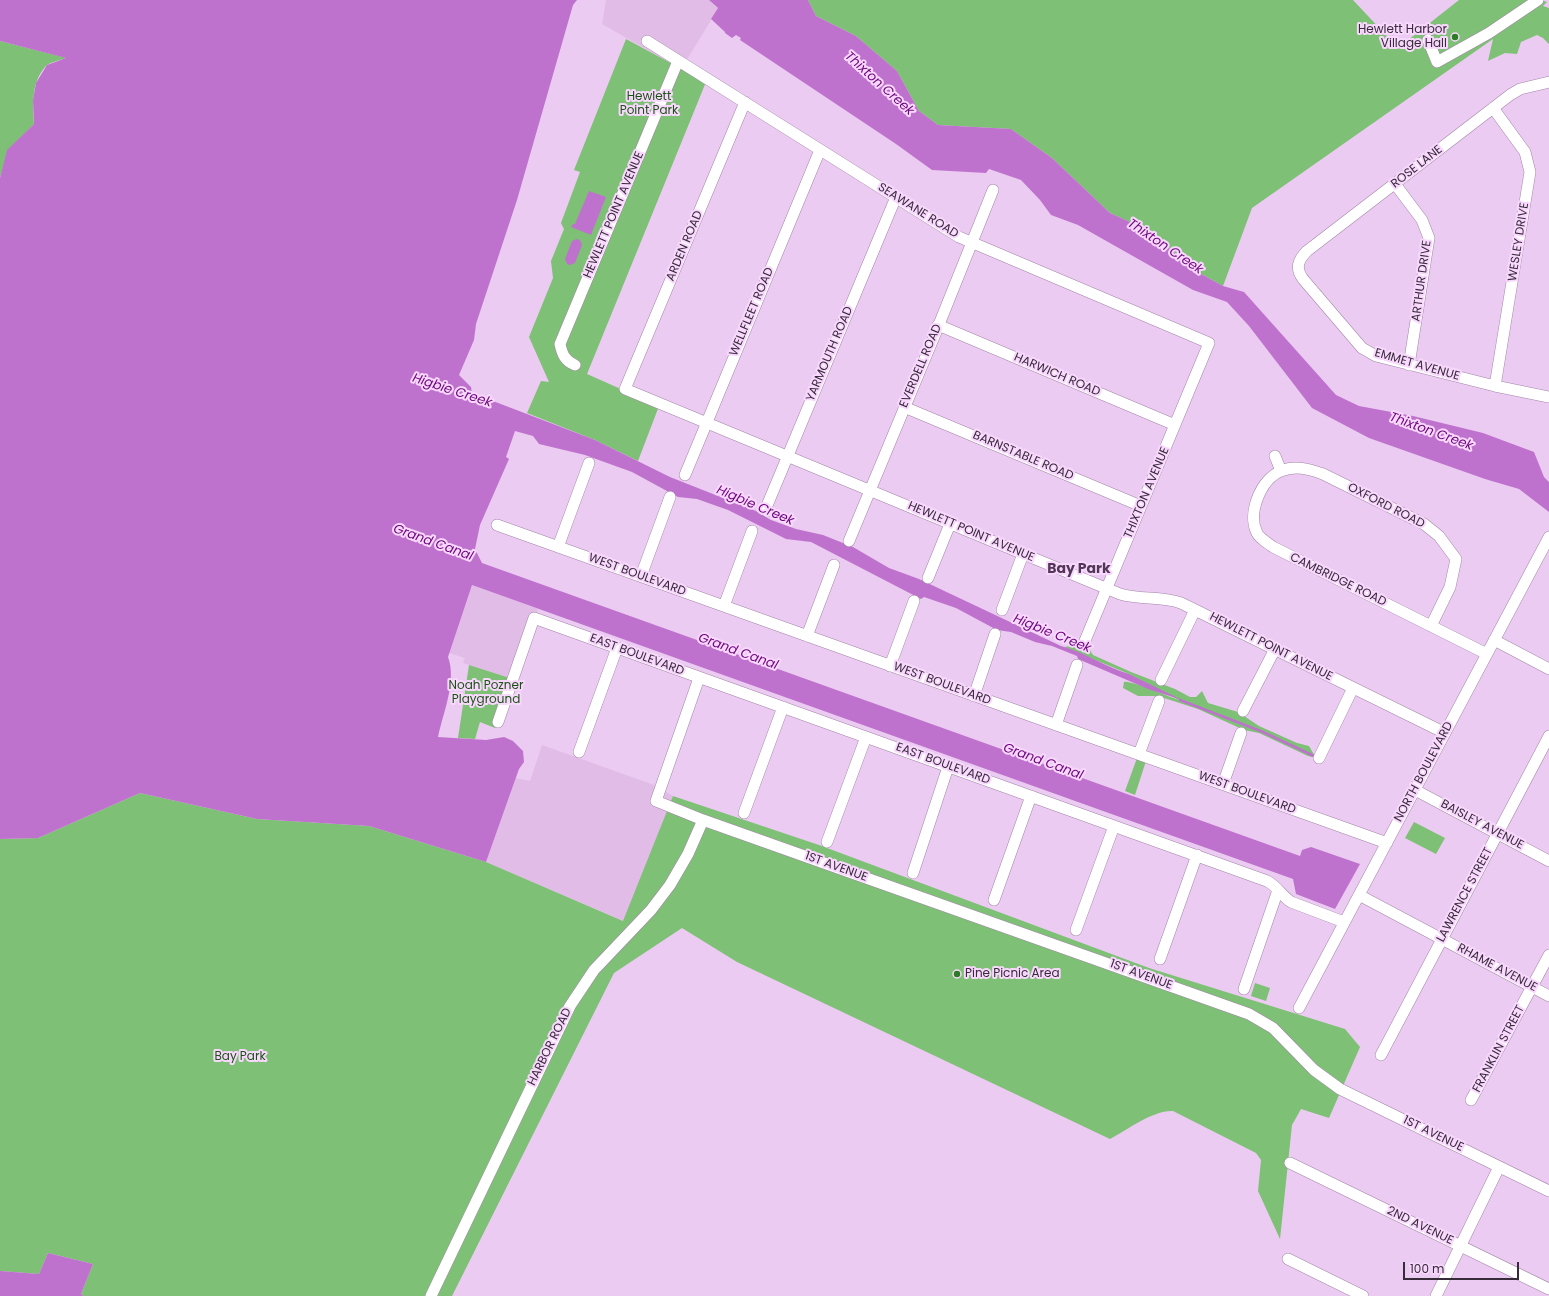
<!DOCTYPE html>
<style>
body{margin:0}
#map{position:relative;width:1549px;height:1296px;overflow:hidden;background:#ebcbf1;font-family:Poppins,sans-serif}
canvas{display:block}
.scale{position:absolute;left:1403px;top:1262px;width:116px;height:18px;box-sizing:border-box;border:2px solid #372a39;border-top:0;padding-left:5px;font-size:12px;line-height:14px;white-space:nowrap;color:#372a39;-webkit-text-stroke:3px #f9d8fe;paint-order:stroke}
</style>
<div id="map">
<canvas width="1549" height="1296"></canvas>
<div class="scale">100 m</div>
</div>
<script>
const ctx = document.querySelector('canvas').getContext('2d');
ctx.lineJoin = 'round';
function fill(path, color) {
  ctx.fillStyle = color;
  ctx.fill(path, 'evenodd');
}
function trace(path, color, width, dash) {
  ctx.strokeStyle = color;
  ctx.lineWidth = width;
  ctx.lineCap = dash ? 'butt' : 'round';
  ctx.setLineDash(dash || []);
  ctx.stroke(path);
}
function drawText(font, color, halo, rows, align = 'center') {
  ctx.font = font + ' Poppins,sans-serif';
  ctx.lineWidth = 4;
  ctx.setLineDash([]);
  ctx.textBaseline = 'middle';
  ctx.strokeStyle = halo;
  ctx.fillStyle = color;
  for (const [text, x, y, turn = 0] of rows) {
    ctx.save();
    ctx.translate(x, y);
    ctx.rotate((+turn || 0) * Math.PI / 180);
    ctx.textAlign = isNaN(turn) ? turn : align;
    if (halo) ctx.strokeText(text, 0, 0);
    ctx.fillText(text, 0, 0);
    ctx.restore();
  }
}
fill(new Path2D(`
 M606 0H709L718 9 681 69 602 24Z
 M472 585 538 609 513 679 463 663 465 658 449 653Z
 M542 745 657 786 673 796 624 921 486 862 516 778 530 781Z`), '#e1bce6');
fill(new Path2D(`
 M808 0H1353L1398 48 1459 0H1541L1547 2 1543 6 1549 8V44L1543 38 1537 35 1521 42 1517 54 1505 53 1488 61 1493 39 1252 208 1223 286 1194 270 1165 244 1139 226 1110 213 1052 158 1011 129 938 125 919 111 897 71 856 36 816 16Z
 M626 39 706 82 587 374 659 406 638 461 595 440 527 413 541 381 549 382 529 337 553 278 551 261 564 229 561 223 580 172 574 170Z
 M0 41 67 58C61 60 50 62 46 66 31 82 33 104 34 124L8 150 0 178Z
 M1086 644 1093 655 1131 672 1175 689 1190 697H1196L1202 691 1208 703 1238 712 1259 726 1297 743 1309 746 1316 758 1308 756 1259 733 1244 730 1198 709 1158 696H1138L1123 688 1124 682C1131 680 1169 697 1179 700L1129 674 1064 647Z
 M469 665 513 679 495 728 480 722 475 739 458 738Z
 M1137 758 1146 761 1135 795 1125 791Z
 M140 793 257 819 369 826 486 862 623 921 673 796 819 845 1149 968 1345 1029 1360 1047 1329 1118 1301 1109 1292 1125 1280 1239 1258 1191 1261 1160 1256 1153 1173 1111C1153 1110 1127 1130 1110 1139L737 962 682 928 614 973 452 1296H84L81 1294 93 1264 48 1253 39 1274 0 1271V839L38 838Z
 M1414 822 1445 838 1436 854 1405 838Z
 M1255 983 1270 988 1266 1001 1251 996Z`), '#7ec075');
fill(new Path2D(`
 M0 0H577L573 5 517 200 476 324 474 340 459 375 471 387 472 393 595 440 670 477 756 511 771 520 796 529 823 535 853 547 889 568 919 579 1061 646C1085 652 1105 667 1129 674L1182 700 1148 689 1078 659 1077 656 1052 646 1035 642 1011 632 997 630 956 608 924 597 921 599 811 542 786 539 728 510 697 499 678 497 632 472 585 455 539 444 533 436 515 431 506 457 509 459 480 525 475 549 482 563 1300 856 1302 850 1311 847 1360 864 1335 909 1296 894 1293 879 472 585 448 657C457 681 443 713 438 737L486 740 504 737 513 741 523 751 524 762 519 769 486 862 369 826 257 819 140 793 38 838 0 839V178L7 150 34 124 33 100 36 83 47 65 66 58 0 41Z
 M709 0H808L816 16 856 36 897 71 919 111 938 125 1011 129 1052 158 1110 213 1139 226 1165 244 1194 270 1223 286 1244 292 1336 395 1359 406 1413 416 1483 433 1534 452 1544 477 1549 482V512L1519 489 1485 479 1369 438 1312 408 1249 326 1227 302 1193 290 1078 225 1051 215 1040 200 1021 180 989 169 986 173 932 170 896 144 740 40 741 38 736 35 732 38 725 33V32L711 19 718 8Z
 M589 191 606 197 591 235 571 227 573 224H575Z
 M577 239 580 240 582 245 575 263 570 265 567 264 565 259 572 241Z
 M48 1253 93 1264 81 1294 84 1296H0V1271L39 1274Z`), '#bf72cd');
trace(new Path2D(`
 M1180 700 1263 732 1314 756`), '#bf72cd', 2.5);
const minor = new Path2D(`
 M1428 40 1437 62 1489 33 1538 0
 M647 41 959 237 1209 343 1084 643
 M1549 82 1520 89 1510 95 1307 251C1298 260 1295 268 1303 279L1362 348 1376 356 1495 386 1549 397
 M745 102 625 389 1120 594C1140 600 1161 596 1181 603L1445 733
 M1493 108 1525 152 1530 172 1495 386
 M1395 184 1422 220 1429 238 1409 365
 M938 325 1175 425
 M575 365C565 361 562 354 560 344L678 61
 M904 407 1141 506
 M1275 456 1281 471
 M685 475 820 150
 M767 511 766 508 896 197
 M497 525 1387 843
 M849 541 936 332 993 190
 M558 547 589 463
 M641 576 670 497
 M928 578 950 524
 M724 606 752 531
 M1002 610 1023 554
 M1431 626 1450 587 1456 559 1439 536 1424 524 1323 474C1309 469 1295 465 1281 471 1261 479 1247 513 1257 533 1260 539 1268 543 1273 547L1487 654
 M807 636 834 565
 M1494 640 1549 669
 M890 666 914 601
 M699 678 656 801 703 820 1249 1014 1273 1028 1314 1070 1340 1089 1549 1191
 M1161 680 1195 610
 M974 696 995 634
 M1243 711 1275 649
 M498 722 534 618 1267 881C1277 886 1282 896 1291 902L1344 922
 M1056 725 1077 665
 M579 752 617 648
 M1139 754 1159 701
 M1319 758 1353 688
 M1223 784 1241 733
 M1415 790 1549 861
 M744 813 783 707
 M827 842 866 737
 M913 873 948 767
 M1359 895 1549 996
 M994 900 1031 796
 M1076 930 1114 826
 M1160 959 1197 855
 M1244 989 1278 890
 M1299 1008 1549 537
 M1381 1055 1549 736
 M1471 1100 1549 955
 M1290 1163 1549 1289
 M1288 1259 1363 1296
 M431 1296 570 1006 594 970 651 910 670 885 688 854 703 820
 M1436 1296 1499 1167`);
trace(minor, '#a386a8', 12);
trace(minor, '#fff', 11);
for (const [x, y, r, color] of [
 [1455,37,4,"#2e7c25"],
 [957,974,4,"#2e7c25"]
]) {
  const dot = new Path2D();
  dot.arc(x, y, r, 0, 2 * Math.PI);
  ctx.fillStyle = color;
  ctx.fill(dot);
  trace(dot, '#f9d8fe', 1.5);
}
drawText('12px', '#372a39', '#f9d8fe', [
 ["Hewlett Harbor",1447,30],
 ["Village Hall",1447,44],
 ["Pine Picnic Area",965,974,"left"]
], 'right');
drawText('12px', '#1a5213', '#f9d8fe', [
 ["Hewlett",649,97],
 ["Point Park",649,111],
 ["Noah Pozner",486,686],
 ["Playground",486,700],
 ["Bay Park",240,1057]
]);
drawText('12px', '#372a39', '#f9d8fe', [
 ["ROSE LANE",1417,167,-38],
 ["SEAWANE ROAD",918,211,32],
 ["HEWLETT POINT AVENUE",614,215,-67],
 ["WESLEY DRIVE",1519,242,-81],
 ["ARDEN ROAD",685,246,-67],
 ["ARTHUR DRIVE",1422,281,-82],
 ["WELLFLEET ROAD",752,312,-67],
 ["YARMOUTH ROAD",830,354,-67],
 ["EMMET AVENUE",1417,365,16],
 ["EVERDELL ROAD",921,366,-67],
 ["HARWICH ROAD",1057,375,23],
 ["BARNSTABLE ROAD",1023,456,23],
 ["THIXTON AVENUE",1147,493,-67],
 ["OXFORD ROAD",1386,506,27],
 ["HEWLETT POINT AVENUE",971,532,23],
 ["WEST BOULEVARD",637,575,20],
 ["CAMBRIDGE ROAD",1338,580,26],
 ["HEWLETT POINT AVENUE",1271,647,27],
 ["EAST BOULEVARD",637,655,20],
 ["WEST BOULEVARD",942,684,20],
 ["EAST BOULEVARD",943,764,20],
 ["NORTH BOULEVARD",1424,772,-62],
 ["WEST BOULEVARD",1247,793,20],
 ["BAISLEY AVENUE",1482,825,28],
 ["1ST AVENUE",836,867,20],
 ["LAWRENCE STREET",1465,895,-62],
 ["RHAME AVENUE",1497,968,28],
 ["1ST AVENUE",1141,975,20],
 ["HARBOR ROAD",550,1047,-64],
 ["FRANKLIN STREET",1499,1049,-62],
 ["1ST AVENUE",1433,1134,26],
 ["2ND AVENUE",1420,1226,26]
]);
drawText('italic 13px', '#6e057e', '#f9d8fe', [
 ["Thixton Creek",879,84,42],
 ["Thixton Creek",1165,247,34],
 ["Higbie Creek",452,391,18],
 ["Thixton Creek",1431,432,20],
 ["Higbie Creek",755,506,23],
 ["Grand Canal",433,543,20],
 ["Higbie Creek",1052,634,22],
 ["Grand Canal",738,652,20],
 ["Grand Canal",1043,762,20]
]);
drawText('bold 14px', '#523756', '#f9d8fe', [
 ["Bay Park",1079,569]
]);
</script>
